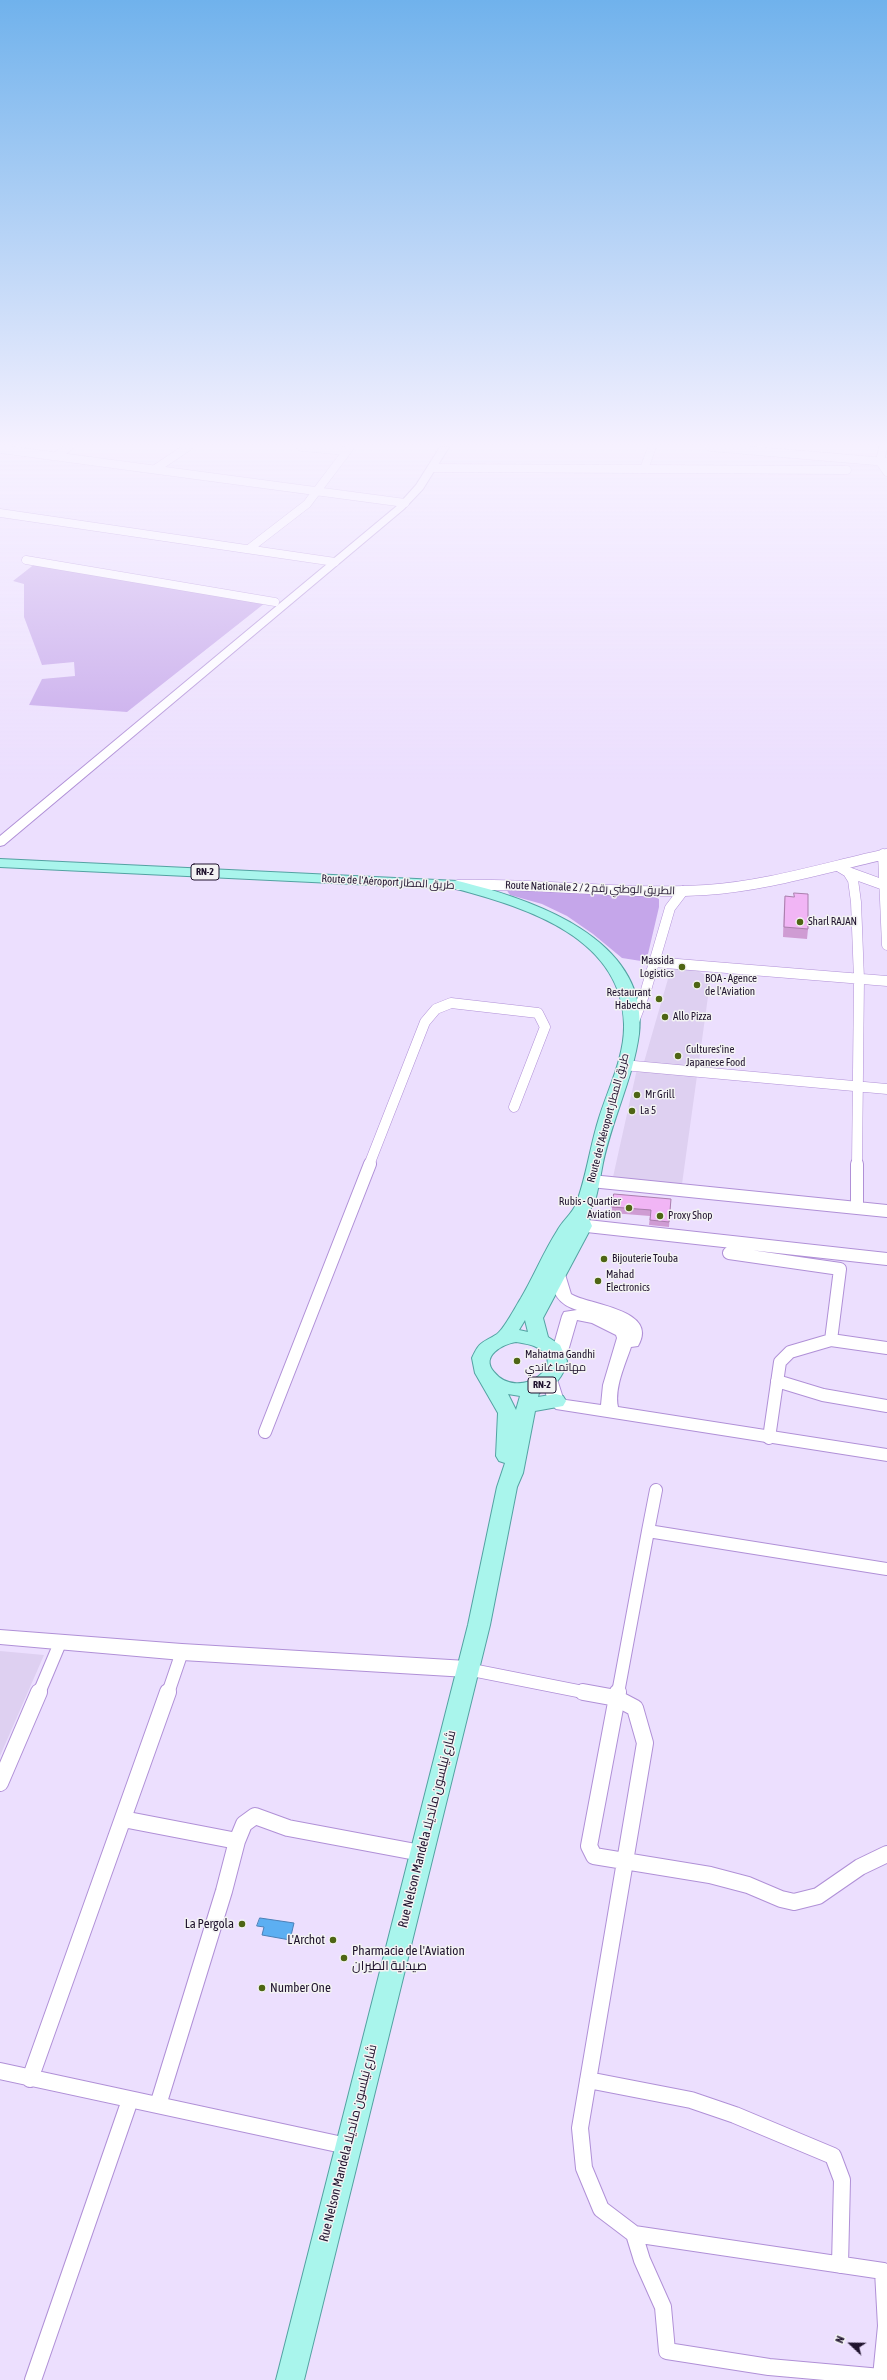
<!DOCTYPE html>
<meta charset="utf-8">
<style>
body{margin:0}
#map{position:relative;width:887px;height:2380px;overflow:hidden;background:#ecdffe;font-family:"Asap Condensed",sans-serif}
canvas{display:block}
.north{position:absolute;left:831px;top:2324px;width:40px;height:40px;-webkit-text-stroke:3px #f3f3f3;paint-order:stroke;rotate:292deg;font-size:11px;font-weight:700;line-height:16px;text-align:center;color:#20132e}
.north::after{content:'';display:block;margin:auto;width:14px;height:18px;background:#20132e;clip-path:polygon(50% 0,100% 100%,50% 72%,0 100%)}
</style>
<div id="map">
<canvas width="887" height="2380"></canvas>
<div class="north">N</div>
</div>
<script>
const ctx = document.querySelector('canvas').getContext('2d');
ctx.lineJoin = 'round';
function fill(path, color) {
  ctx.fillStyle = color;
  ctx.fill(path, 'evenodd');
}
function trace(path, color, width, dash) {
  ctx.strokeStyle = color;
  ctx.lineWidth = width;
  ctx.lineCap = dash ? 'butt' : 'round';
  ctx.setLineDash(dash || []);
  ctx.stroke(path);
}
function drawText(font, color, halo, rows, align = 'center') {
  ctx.font = font + ' "Asap Condensed",Cairo,sans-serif';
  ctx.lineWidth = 3;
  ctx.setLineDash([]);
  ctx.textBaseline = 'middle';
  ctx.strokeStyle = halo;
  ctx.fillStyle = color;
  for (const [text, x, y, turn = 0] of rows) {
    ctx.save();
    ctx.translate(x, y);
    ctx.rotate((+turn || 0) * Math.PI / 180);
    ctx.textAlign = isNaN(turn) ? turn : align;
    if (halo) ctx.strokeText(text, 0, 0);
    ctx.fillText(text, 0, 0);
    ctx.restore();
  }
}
fill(new Path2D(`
 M672 965 690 966 705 975H711L682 1184 608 1177H613L637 1069H642Z
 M0 1651 44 1655 0 1756Z`), '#ded0f1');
fill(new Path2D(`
 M36 563 265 603 127 712 29 705 42 679 75 676 74 662 42 665 24 617V584L13 581Z
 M506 889 651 895 659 899V907L648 954 641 961 622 958 593 934 567 916 542 904 510 895Z`), '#c5a6ea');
const water = new Path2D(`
 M260 1918 294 1923 290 1940 262 1935 264 1927 257 1926Z`);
fill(water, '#5caff2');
trace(water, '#4a80b7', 1);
const streetFar3 = new Path2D(`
 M301 447 347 451
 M710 447 887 462
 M883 447 880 462 887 472
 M0 449 405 503
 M56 456 69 447
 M433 468 847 470
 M155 469 188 447
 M644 469 652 447
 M0 513 335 562
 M250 548 307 504 350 447
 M26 560 275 602`);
const streetFar2 = new Path2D(`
 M883 854 887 945
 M838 866 848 872 853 880 856 902 859 979 857 1165
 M848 872 887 886
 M458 885C541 883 623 895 706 890 767 886 827 867 887 854
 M653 962 887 981
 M633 1024 646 990 670 908 683 891
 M623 1065 887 1089
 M369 1165 425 1022 436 1009 451 1003 538 1013 545 1027 514 1107`);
const streetFar1 = new Path2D(`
 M591 1181 857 1208V1164
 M857 1208 887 1211
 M578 1225 887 1259
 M729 1253 840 1269 831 1340
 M777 1381 823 1395 887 1406
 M265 1432 370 1164
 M769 1438 780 1362 790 1352 831 1340 887 1348
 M648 1531 656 1490
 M467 1669 588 1693
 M39 1693 60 1643
 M168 1693 182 1652
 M618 1693 648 1531 887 1569`);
const street = new Path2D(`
 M583 1692 616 1698 635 1708 645 1743 580 2128 584 2168 601 2209 634 2234
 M618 1692 589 1846 594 1856 710 1875 748 1885 781 1899 794 1902 818 1896 860 1867 887 1854
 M0 1783 39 1692
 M123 1819 237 1841 224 1891 158 2105
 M237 1841 244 1824 255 1816 288 1828 421 1853
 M0 2071 347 2146
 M30 2079 168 1692
 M588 2080 691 2100 735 2115 833 2156 842 2180 840 2265
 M634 2234 883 2271 886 2326 881 2377 769 2367 667 2351 663 2307 642 2260Z
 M33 2380 130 2100`);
const secondary = new Path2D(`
 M440 447H449L423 489 404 509 4 845 0 846V836L398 505 416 485Z
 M558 1270 564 1271 571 1294C588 1305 660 1309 638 1346L631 1347C625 1365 614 1388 618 1407L887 1449V1461L556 1409 548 1401 542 1380 544 1376 550 1374 556 1376 563 1398 566 1400 601 1405 603 1385 617 1338 616 1335 592 1323 577 1320 566 1358 564 1362H552L550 1358 562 1316 564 1312 577 1310C558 1304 553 1294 550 1275L552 1271Z
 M0 1630 182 1644 467 1661 474 1664 477 1669 474 1674 467 1677 182 1660 0 1644Z`);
const primary = new Path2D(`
 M0 859 458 881C531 899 650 938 639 1034 633 1080 610 1123 602 1168 600 1179 598 1190 595 1201 593 1205 589 1210 589 1214 588 1218 591 1223 592 1226L543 1318 548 1337 560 1345 567 1361C563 1378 555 1386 539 1393L538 1397 556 1394 563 1396 566 1401 563 1406 535 1411 523 1473 517 1487 490 1625 304 2380H276L468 1625 497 1487 505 1463 499 1461 496 1456 498 1413 475 1373 472 1358C480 1340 483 1343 497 1334 504 1329 516 1306 521 1298 534 1276 543 1253 557 1231 562 1221 572 1214 576 1204 586 1179 590 1146 599 1118 608 1089 625 1056 624 1024 622 938 528 908 457 889L0 867ZM525 1320 528 1332 519 1330ZM516 1342C522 1343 529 1344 534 1346 573 1362 519 1403 494 1372 480 1356 503 1344 516 1342ZM508 1394 520 1396 516 1410Z`);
trace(streetFar3, '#b090d7', 9);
trace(streetFar2, '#b090d7', 11);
trace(streetFar1, '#b090d7', 14);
trace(street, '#b090d7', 18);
trace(secondary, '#b090d7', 2);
trace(primary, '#53a2a2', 2);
trace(streetFar3, '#fff', 8);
trace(streetFar2, '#fff', 10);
trace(streetFar1, '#fff', 12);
trace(street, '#fff', 16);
fill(secondary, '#fff');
fill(primary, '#a9f5ec');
fill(new Path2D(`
 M785 896 793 897 808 929 807 939 783 937 784 906Z
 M671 1199 669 1227 649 1225 650 1216 612 1213V1207Z`), '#cf9cd3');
const building = new Path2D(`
 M794 893 808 894V929L784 927 785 896 794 897Z
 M614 1194 671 1199 669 1222 650 1220 651 1210 612 1207Z`);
fill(building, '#f1b5f5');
trace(building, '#a97fac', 1);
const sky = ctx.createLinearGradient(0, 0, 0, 781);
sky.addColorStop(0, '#70b2ec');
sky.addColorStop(0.57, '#f6f1ff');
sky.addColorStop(1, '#f6f1ff00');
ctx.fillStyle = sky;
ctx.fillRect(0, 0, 887, 781);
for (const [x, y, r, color] of [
 [800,922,4,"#4e6514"],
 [682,967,4,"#4e6514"],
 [697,985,4,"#4e6514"],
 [659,999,4,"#4e6514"],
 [665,1017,4,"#4e6514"],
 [678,1056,4,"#4e6514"],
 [637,1095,4,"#4e6514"],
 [632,1111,4,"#4e6514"],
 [629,1208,4,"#4e6514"],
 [660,1216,4,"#4e6514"],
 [604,1259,4,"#4e6514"],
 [598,1281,4,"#4e6514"],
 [517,1361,4,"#4e6514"],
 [242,1924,4,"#4e6514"],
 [333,1940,4,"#4e6514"],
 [344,1958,4,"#4e6514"],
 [262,1988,4,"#4e6514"]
]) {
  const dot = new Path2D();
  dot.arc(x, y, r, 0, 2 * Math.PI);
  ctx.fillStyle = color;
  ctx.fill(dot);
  trace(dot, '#f3f3f3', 1.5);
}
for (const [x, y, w] of [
 [205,872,28],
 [542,1385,28]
]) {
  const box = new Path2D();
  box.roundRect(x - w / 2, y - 8, w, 16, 3);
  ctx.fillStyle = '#f3f3f3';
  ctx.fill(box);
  trace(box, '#20132e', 1);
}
drawText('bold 10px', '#20132e', null, [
 ["RN-2",205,872],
 ["RN-2",542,1385]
]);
drawText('11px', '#20132e', '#f3f3f3', [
 ["Route de l'Aéroport طريق المطار",388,882,3],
 ["Route Nationale 2 / الطريق الوطني رقم 2",590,888,2],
 ["Route de l'Aéroport طريق المطار",608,1118,-75]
]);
drawText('11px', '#20132e', '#f3f3f3', [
 ["Sharl RAJAN",808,922],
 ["Massida",674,961,"right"],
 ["Logistics",674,974,"right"],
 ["BOA - Agence",705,979],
 ["de l'Aviation",705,992],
 ["Restaurant",651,993,"right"],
 ["Habecha",651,1006,"right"],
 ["Allo Pizza",673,1017],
 ["Cultures'ine",686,1050],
 ["Japanese Food",686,1063],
 ["Mr Grill",645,1095],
 ["La 5",640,1111],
 ["Rubis - Quartier",621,1202,"right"],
 ["Aviation",621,1215,"right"],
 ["Proxy Shop",668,1216],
 ["Bijouterie Touba",612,1259],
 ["Mahad",606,1275],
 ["Electronics",606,1288],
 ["Mahatma Gandhi",525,1355],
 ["مهاتما غاندي",525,1368]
], 'left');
drawText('13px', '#20132e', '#f3f3f3', [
 ["Rue Nelson Mandela شارع نيلسون مانديلا",427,1829,-76],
 ["Rue Nelson Mandela شارع نيلسون مانديلا",348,2143,-76]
]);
drawText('13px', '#20132e', '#f3f3f3', [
 ["La Pergola",234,1924],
 ["L'Archot",325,1940],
 ["Pharmacie de l'Aviation",352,1951,"left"],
 ["صيدلية الطيران",352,1966,"left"],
 ["Number One",270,1988,"left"]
], 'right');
</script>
